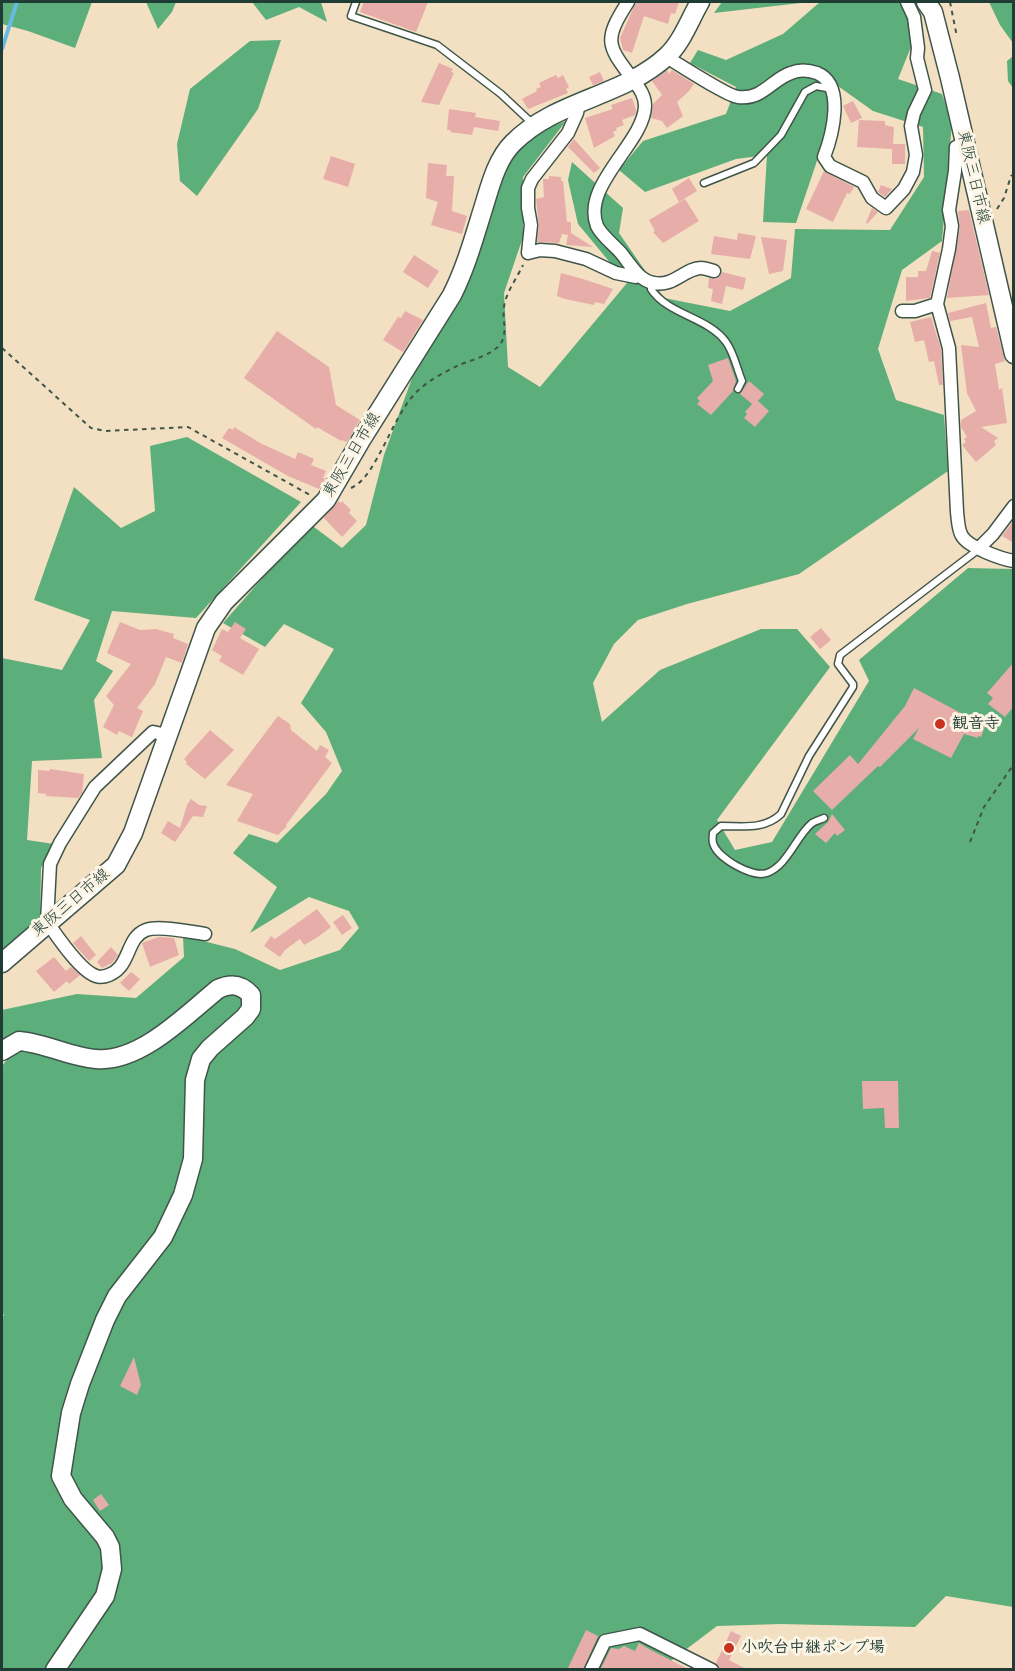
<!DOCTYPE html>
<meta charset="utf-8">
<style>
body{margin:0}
#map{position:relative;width:1015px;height:1671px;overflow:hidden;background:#f3dfc2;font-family:Pangolin,sans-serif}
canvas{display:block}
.frame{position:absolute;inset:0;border:3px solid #1f3d34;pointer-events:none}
</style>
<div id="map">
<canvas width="1015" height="1671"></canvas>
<div class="frame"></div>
</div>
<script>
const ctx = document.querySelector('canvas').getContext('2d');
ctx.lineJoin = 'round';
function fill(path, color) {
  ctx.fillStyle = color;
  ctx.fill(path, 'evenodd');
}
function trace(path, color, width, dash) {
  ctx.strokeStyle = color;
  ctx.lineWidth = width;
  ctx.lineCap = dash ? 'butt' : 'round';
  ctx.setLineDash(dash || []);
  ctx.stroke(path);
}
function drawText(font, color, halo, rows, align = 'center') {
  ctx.font = font + ' Pangolin,"Klee One",sans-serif';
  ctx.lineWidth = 6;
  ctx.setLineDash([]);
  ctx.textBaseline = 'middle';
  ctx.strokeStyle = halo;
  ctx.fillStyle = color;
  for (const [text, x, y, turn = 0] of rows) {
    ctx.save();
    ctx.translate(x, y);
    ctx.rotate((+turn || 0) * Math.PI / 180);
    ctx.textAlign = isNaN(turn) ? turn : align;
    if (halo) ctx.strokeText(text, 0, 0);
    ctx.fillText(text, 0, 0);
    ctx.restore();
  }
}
fill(new Path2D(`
 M2 2H92L75 48 28 31 2 24Z
 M146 2H176L172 12 158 29Z
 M252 2H321L327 22 299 7 266 20Z
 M722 2H809L714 13Z
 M820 2H903L913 42 898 79 942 94 952 122 942 241 902 270 878 349 896 400 944 415 948 471 799 574 687 604 638 620 614 644 593 683 602 722 660 670 761 629H797L830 667 717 820 735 850 772 842 869 681 859 660 968 568 1013 569V1607L946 1596 915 1627 780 1624 717 1626 672 1660 666 1669H2V1316H4L2 1311V1066L23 1039 2 1044V1010L77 994 136 998 184 957 183 936 235 949 280 970 340 950 359 928 349 911 309 897 250 933 277 887 233 853 249 834 277 843 326 794 342 771 326 732 301 703 334 649 284 624 265 647 223 623 310 524 342 548 366 525 384 455 415 370 508 159 536 132 566 121 523 177V237L504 293 508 367 540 387 627 283 578 224 568 180 572 162 623 208 619 233 664 298 730 311 791 278 795 229 890 230 924 177 923 127 873 111 838 86 822 146 796 223 763 222 767 155 736 159 645 192 619 170 643 141 726 114 736 87 690 63 698 50 726 60 783 34Z
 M989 2H1013V43L1000 25Z
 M281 40 258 109 197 196 180 181 177 144 190 89 250 41Z
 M1013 56V88L1008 81 1007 61Z
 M187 437 301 502 196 618 112 611 96 661 113 671 94 700 102 758 32 761 27 840 54 844 41 868 40 919 2 952V658L62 670 90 620 34 600 74 487 121 528 155 511 150 446Z`), '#5cae7a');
trace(new Path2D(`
 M2 49 17 2`), '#67bbe3', 4);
fill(new Path2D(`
 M364 2H428L416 32 360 12Z
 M636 2H679L675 14 671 13 668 24 644 16 632 53 623 50 620 38Z
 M439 63 453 69 451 72 454 73 439 105 421 102Z
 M667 70 669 74 672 70 694 84 689 91 677 102 683 116 667 128 662 121 651 118 653 104 662 95 652 81Z
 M600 72 604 81 593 85 589 77Z
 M556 75 558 78 563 75 569 87 566 89 568 93 528 109 522 99 537 91 536 89 541 87 539 83Z
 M632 98 636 110 635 115 622 120 624 125 616 128 617 130 613 132 615 136 594 148 585 118 613 109 611 105Z
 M853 101 862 118 851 123 843 106Z
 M449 109 476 113 475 117 500 121 498 131 474 127 472 135 450 132 451 130H447Z
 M859 120 885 121V125L894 127 893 144H905V164H892V149L857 147Z
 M574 139 600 168 594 173 568 147Z
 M331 156 355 164 348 187 323 179Z
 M428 163 447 165 446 176H454L452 211 467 216 462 234 431 225 438 202 426 198Z
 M824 171 854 187 850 194 847 193 833 222 806 209Z
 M549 176 561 177V181H563L567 222H571V233L593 247 566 245 568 235 562 234 559 243 537 242 539 226 536 199 544 197 543 179H549Z
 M689 178 697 191 679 202 672 189Z
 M881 185 892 189 885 197 878 192Z
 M685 199 699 221 663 243 653 232 655 231 649 220Z
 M872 208 878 212 867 224 866 223Z
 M969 210 989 295 947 298 960 227 958 211Z
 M738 233 756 236 750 259 711 254 714 236 737 240Z
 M761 237 787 240 783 271 769 274Z
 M932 251 940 253 930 298 906 301V277H918V271H926Z
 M414 255 439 271 428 288 403 272Z
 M722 272 746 278 743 290 726 286 722 304 711 301 713 289 708 288 709 278 717 279Z
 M561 273 583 279 613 289 604 304 595 302 594 305 565 299 557 296Z
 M986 303 991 328 996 327 1005 361 995 364 999 390 1002 388 1007 423 981 427 998 438 994 441 996 445 976 462 962 445 966 442 964 439 967 437 961 427V420L976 411 967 393 961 345 979 347 972 317 950 321 948 313Z
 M405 311 423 320 403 352 383 340 398 317 401 318Z
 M931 317 941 349 943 385H939L934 361 929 362 924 340 915 342 910 322Z
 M277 331 329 367 336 405 360 420 347 442 342 440 341 441 317 427 316 429 244 378Z
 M728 358 736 381 733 391 711 415 697 404 700 401 697 398 713 381 708 365Z
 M749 381 764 394 758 401 769 411 755 427 744 418 747 414 745 412 752 404 740 394Z
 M234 427 260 443 295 459 298 452 314 459 311 465 326 471 323 478 325 479 319 489 288 476 222 438 229 428 233 430Z
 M338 501 341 503 342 501 351 510 349 513 357 521 342 537 324 518Z
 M1014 520V543L1002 536Z
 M120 622 140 630 156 629 174 634 173 638 188 644 182 663 166 657 155 684 137 708 143 711 132 737 119 731 117 735 103 727 114 705 106 696 131 664 107 653Z
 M235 622 246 629 240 638 259 649 243 675 219 661 222 656 212 650 222 629 228 632Z
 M821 628 831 640 820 649 810 637Z
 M1014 662V706L1005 717 988 704 993 698 987 693Z
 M914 688 985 726 981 737 978 736V738L964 734 951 758 913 739 919 728 880 767 878 766 832 810 813 791 850 755 858 764 905 706Z
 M278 716 290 724 291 730 317 751 320 745 329 750 325 757 332 763 286 825 287 826 278 835 237 821 253 794 226 785Z
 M210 730 234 750 205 779 186 764 187 762 184 759Z
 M50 769 84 774 82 793 78 798 46 796V794L38 793V770L49 771Z
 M191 799 199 805 207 806 203 817 193 816 175 842 161 833 168 821 180 828 187 805Z
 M832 814 845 830 837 836 835 833 826 843 815 834 828 822Z
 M317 909 331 927 318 937 304 945 300 939 285 950 280 957 264 946 271 936 275 939Z
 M343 915 352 928 342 935 333 922Z
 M81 936 96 955 89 961 73 943Z
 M159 937 174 938 179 955 150 967 142 943Z
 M111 947 118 955 112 963 102 968 97 962Z
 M54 957 66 971 71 967 80 975 69 984 67 981 54 992 36 971Z
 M131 972 140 979 129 991 120 983Z
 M862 1081H898L899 1128H885L884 1108 863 1109Z
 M134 1357 141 1385 137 1395 120 1386Z
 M101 1494 109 1505 100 1511 93 1500Z
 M586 1630 598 1636 583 1670H567Z
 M731 1631 741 1636 729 1660 748 1670H720L716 1663Z
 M639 1643 649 1649 690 1670H600L611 1648 619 1649 624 1646 635 1651Z`), '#e6ada9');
const service = new Path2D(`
 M356 2 351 16 437 45 501 94 533 124
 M704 183 754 163 781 135 805 92 816 86 832 89
 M652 283 651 289C668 315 708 317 726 342 734 353 737 369 742 381L738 389
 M824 818C820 820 814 821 811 824 796 837 787 866 767 873 752 878 717 858 713 843 712 839 713 836 713 833L721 826C743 826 764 830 781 814L809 756 853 687V684L838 664 840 655 979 549`);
const minor = new Path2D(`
 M628 2C602 42 608 46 634 81 640 89 645 96 645 106 644 143 581 185 597 226 601 235 614 245 621 253 630 264 639 281 654 283 674 287 685 268 701 268 705 268 710 270 714 271
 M666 57C679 64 727 96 738 97 763 100 772 79 791 73 800 69 808 70 817 73 846 85 832 136 824 157L830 166 863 182 872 198 886 208 904 189 913 172 916 155 911 126 914 113 925 90 917 58 918 48 914 17 907 2
 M579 103 577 113 568 133 532 179 528 188V208L531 225 528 253 540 250 555 251 586 259 616 273 636 277 638 274
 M965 143 956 147 955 171 949 210 952 226 949 249 937 304 949 348 957 512C958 520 958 530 962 536 968 547 1001 559 1014 561
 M902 311H915L937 304
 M979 548 993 534 1014 506
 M167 735 153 732 95 787 60 843 50 864 47 922C57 936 80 971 96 976 104 979 115 973 120 967 130 955 130 936 146 930 159 925 190 932 205 934
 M591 1670 605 1641 640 1634 712 1670`);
const secondary = new Path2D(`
 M926 2 933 12 950 78 1014 354
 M2 963 116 865 133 833 206 628 224 602 326 500 361 440 452 295C466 267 474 238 483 209 490 187 496 160 513 143 555 100 623 97 667 56 682 42 690 19 700 2
 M2 1051 19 1041C45 1043 70 1057 96 1059 140 1063 186 1015 218 989 231 983 241 984 251 995V1009L245 1017 210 1048 201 1059 195 1080 193 1159 183 1195 163 1237 117 1296 105 1320 80 1384 71 1413 61 1476 73 1499 105 1537 110 1547 112 1569 105 1596 55 1670`);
trace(service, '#3f5549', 9);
trace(minor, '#3f5549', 15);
trace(secondary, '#3f5549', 21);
trace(new Path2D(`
 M950 2 957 37
 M997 209 1004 198 1011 176 1014 174
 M2 348 91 428 105 431 188 427 310 495
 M351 488C378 477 393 410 421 388 431 379 445 372 457 366 470 360 492 356 501 343 508 331 502 320 504 307 506 292 517 278 523 265
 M970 842 984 807 1014 764`), '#3f5549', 2, [4.5, 4.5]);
trace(service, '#fff', 6);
trace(minor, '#fff', 12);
trace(secondary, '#fff', 18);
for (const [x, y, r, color] of [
 [940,724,6,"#c8321e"],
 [729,1648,6,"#c8321e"]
]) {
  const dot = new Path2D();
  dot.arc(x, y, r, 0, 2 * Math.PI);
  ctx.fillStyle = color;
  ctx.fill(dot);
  trace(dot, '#fcf5e5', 2);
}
drawText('16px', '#1f3d34', '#fcf5e5', [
 ["東阪三日市線",973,177,77],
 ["東阪三日市線",352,455,-59],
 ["東阪三日市線",71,903,-40]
]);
drawText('bold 16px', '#1f3d34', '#fcf5e5', [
 ["観音寺",952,724],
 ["小吹台中継ポンプ場",741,1648]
], 'left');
</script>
